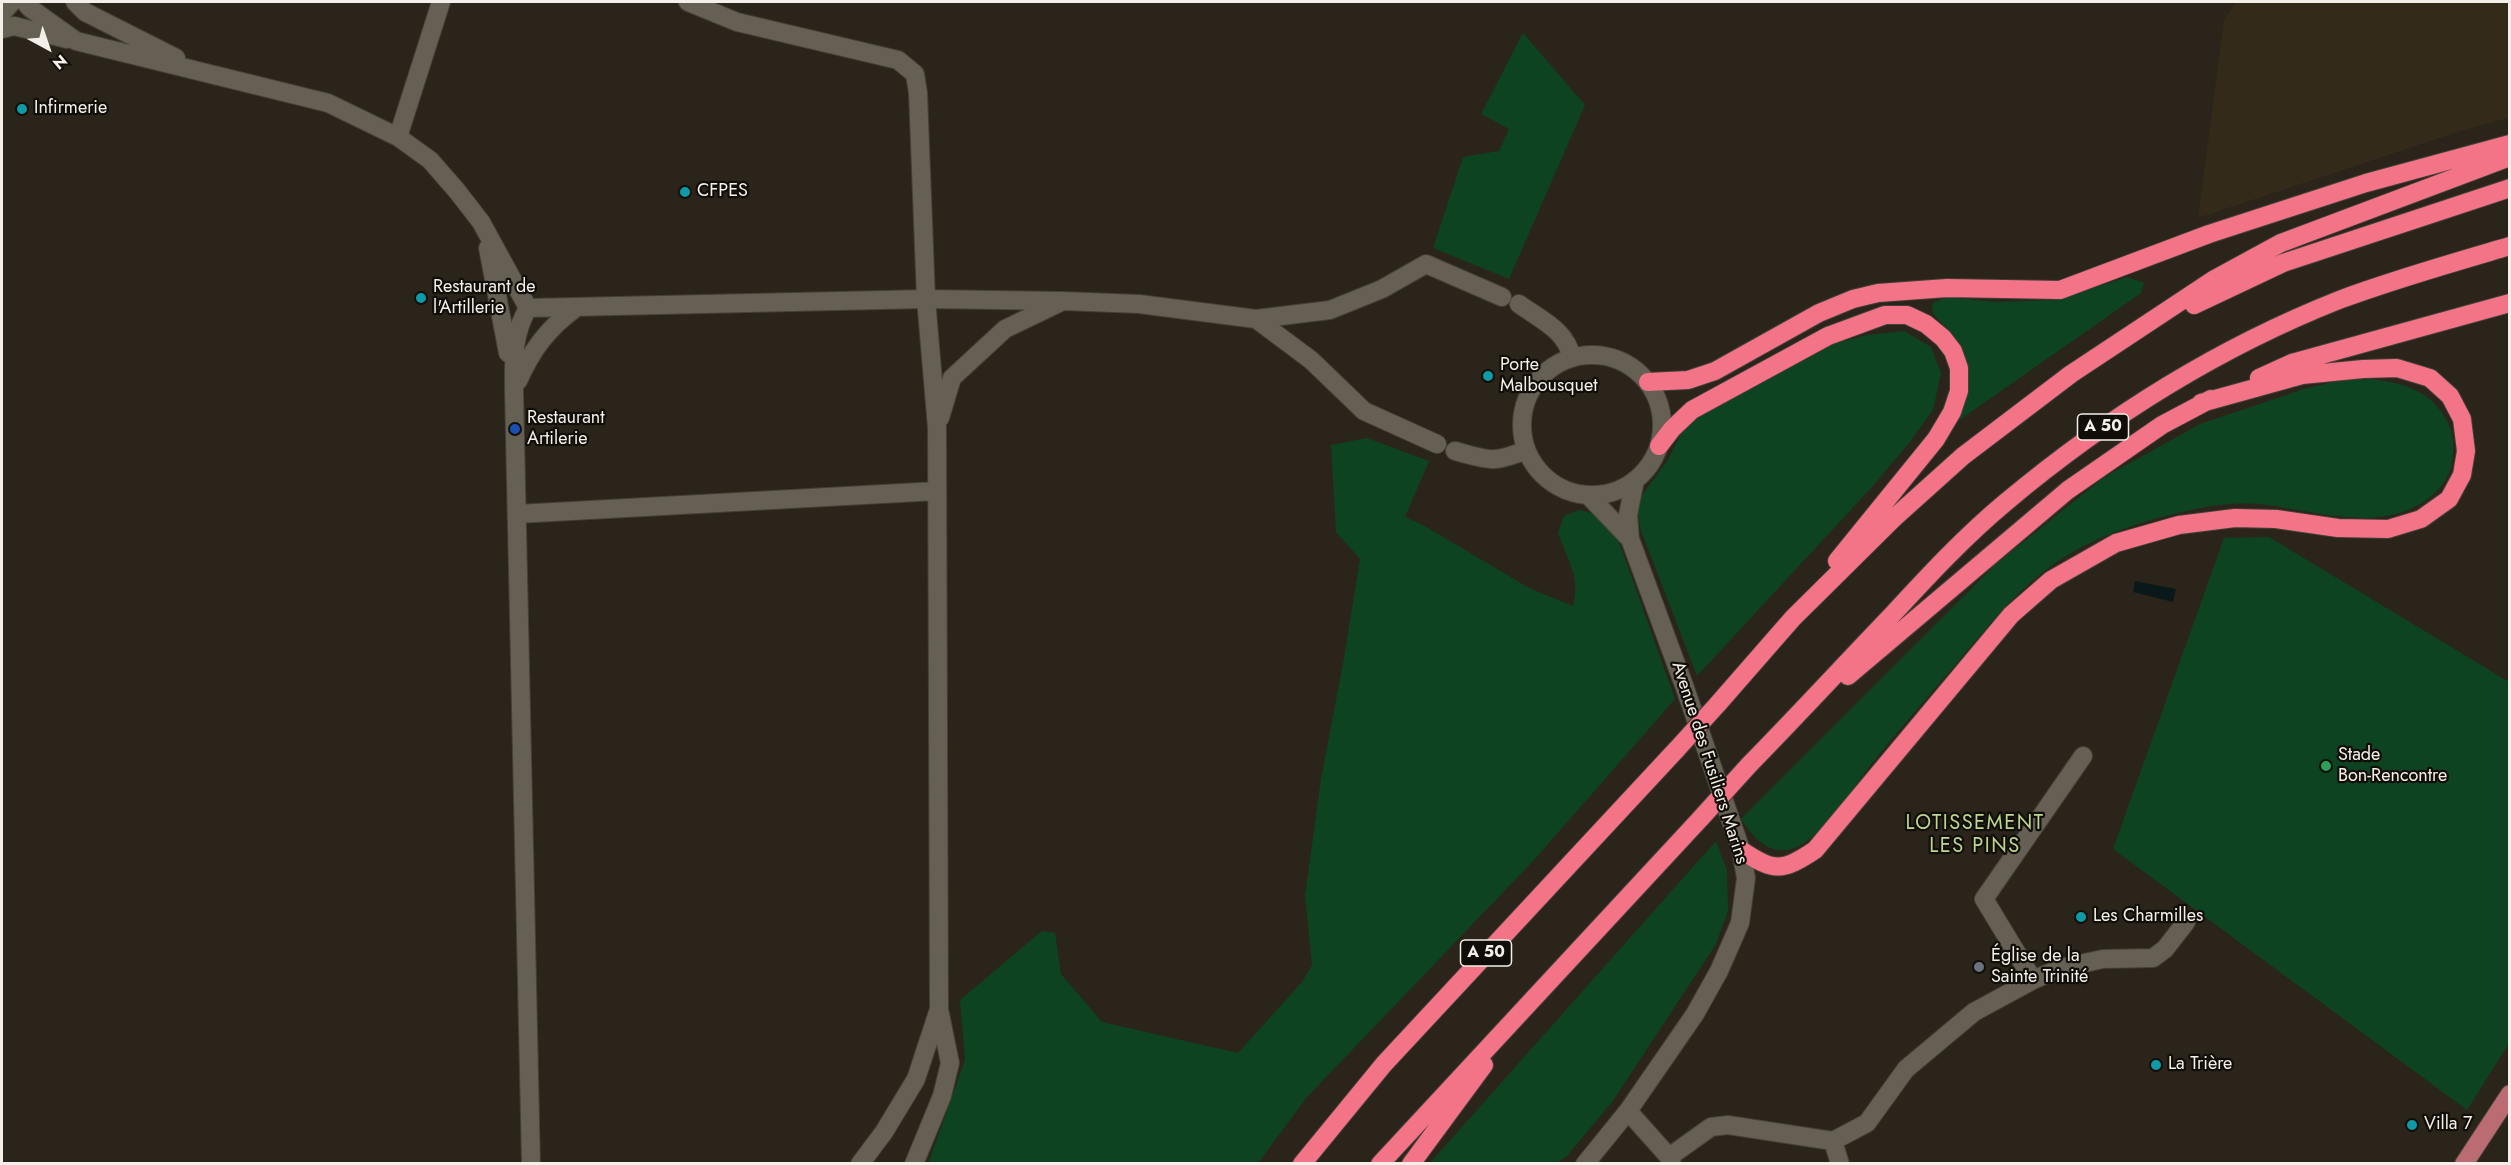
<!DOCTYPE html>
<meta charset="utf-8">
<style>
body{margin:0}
#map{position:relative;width:2511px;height:1165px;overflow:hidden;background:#2b241a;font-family:Jost,sans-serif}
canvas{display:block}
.frame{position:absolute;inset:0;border:3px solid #f4efe8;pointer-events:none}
.north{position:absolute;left:18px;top:18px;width:60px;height:60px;-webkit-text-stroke:4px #110e09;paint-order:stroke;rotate:140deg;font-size:16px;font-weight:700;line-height:24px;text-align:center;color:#f4efe8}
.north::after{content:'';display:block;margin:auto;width:21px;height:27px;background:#f4efe8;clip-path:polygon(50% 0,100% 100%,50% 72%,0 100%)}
</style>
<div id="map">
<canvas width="2511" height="1165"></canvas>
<div class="frame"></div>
<div class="north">N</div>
</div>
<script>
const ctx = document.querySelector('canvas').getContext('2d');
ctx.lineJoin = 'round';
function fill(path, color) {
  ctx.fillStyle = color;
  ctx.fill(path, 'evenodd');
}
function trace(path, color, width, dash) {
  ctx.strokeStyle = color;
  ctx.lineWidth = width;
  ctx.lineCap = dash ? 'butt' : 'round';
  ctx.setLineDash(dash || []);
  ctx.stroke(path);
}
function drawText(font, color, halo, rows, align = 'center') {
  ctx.font = font + ' Jost,sans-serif';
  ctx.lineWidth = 4.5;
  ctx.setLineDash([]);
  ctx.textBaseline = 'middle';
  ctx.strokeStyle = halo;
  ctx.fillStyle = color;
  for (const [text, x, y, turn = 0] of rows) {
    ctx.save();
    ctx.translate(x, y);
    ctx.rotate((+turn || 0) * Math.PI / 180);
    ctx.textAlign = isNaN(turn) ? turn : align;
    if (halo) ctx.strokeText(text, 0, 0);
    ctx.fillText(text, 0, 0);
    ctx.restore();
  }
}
fill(new Path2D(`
 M2236 2H2509V118L2473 127 2198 218 2224 20Z`), '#342a1a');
fill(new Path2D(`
 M1523 33 1585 105 1509 279 1433 248 1463 157 1499 151 1509 129 1481 114Z
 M2127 277 2144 283 2141 293 1958 421C1956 409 1963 400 1967 389 1976 359 1953 334 1933 314L1932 304 1945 297 1997 302 2056 300Z
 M1904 331 1931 347 1941 373 1933 410 1909 443 1871 488 1697 676 1640 528 1636 503 1668 460 1681 433 1703 410 1829 345 1867 335Z
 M2372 379C2398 383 2423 387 2440 410 2454 428 2456 445 2451 467 2448 479 2440 489 2431 496 2386 534 2319 512 2267 505 2249 502 2224 504 2206 507 2158 516 2107 531 2066 556 2022 583 1988 626 1956 664 1928 696 1900 729 1873 762 1853 787 1824 837 1794 848 1769 857 1753 837 1741 819L1996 564 2103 478 2200 424 2304 389 2342 380Z
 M1367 438 1429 461 1405 517 1423 525 1529 588 1573 606C1581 576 1567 560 1558 533L1564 516 1580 510 1602 516 1618 539 1675 699 1534 860 1307 1097 1258 1163 928 1164 965 1060 960 1000 1042 931 1055 933 1061 974 1102 1022 1238 1053 1302 982 1312 965 1305 896 1321 779 1344 658 1360 559 1336 532 1331 445Z
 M2269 537 2509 682V1043L2467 1110 2113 849 2224 538Z
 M1716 841 1727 870 1728 911 1716 944 1612 1102 1567 1156 1557 1163H1430Z`), '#0e4322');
fill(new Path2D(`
 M2135 581 2176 589 2173 602 2133 592Z`), '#0b1819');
const minor = new Path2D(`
 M25 2 30 8 76 41 328 103 398 137 430 160 457 191 481 222 528 308
 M75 2 85 12 176 58
 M688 2 737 22 898 60 915 74 918 93 926 299 937 428 939 1009 950 1063 942 1096 914 1164
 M2 13 12 2
 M2 29 14 26 67 39
 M398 137 441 2
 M488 248 508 353
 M1519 304C1541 320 1566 330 1572 358
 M528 308 926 299 1063 301 1139 304 1256 319 1330 310 1382 289 1426 264 1502 297
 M528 308C512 336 514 359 514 391L531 1164
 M1256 319 1311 360 1364 411 1437 444
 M1522 425a70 70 0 1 1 140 0a70 70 0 1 1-140 0Z
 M518 381C532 349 549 327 577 307
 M940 418 952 378 1005 329 1059 303
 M1455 451C1489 460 1493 464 1526 450
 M1588 495 1630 539
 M517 514 937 491
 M2033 980 1984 899 2083 756
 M1628 1111 1669 1157 1672 1164
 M1833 1141 1840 1164
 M1669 1157 1711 1127 1728 1125 1833 1141 1867 1123 1906 1069 1974 1012 2033 980 2061 968 2103 959 2153 958 2165 949 2186 922
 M860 1164 884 1132 916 1079 938 1012
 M1585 1164 1628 1111 1695 1014 1719 971 1740 923 1746 878 1741 850 1685 688 1630 539 1628 515 1635 480`);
const major = new Path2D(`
 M2464 1164 2510 1094`);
const highway = new Path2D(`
 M2194 305 2283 263 2510 188
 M2259 378 2292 363 2510 303
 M1648 382 1688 380 1715 371 1819 313 1853 299 1878 293 1947 288 2060 290 2209 234 2366 183 2510 144
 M1659 446 1672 429 1692 410 1828 336 1885 315H1907L1926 324 1943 338 1953 351 1959 368V391L1952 412 1936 439 1837 561
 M1848 676 2068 490 2162 425 2211 399
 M1717 705 1793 618 1894 518 1963 456 2071 374 2213 280 2281 243 2510 157
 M1749 765C1797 716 1844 665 1892 615 1928 576 1965 536 2006 502 2105 419 2218 348 2339 300 2395 279 2452 263 2510 246
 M1741 850C1774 872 1782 872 1815 850L2011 615 2051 580 2116 543 2179 525 2235 518 2276 519 2338 528 2388 529 2421 519 2449 499 2462 475 2466 451 2462 419 2450 396 2430 378 2397 368 2363 369 2302 375 2201 403
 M1302 1164 1384 1064 1677 749
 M1380 1164 1701 818
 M1411 1164 1484 1065`);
trace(minor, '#443f37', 20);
trace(major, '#443f37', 20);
trace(highway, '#443f37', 20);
trace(minor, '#665f53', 18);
trace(major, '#bb6c72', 18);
trace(highway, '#f37487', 18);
const highwayBridge = new Path2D(`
 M1677 749 1717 705
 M1701 818 1749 765`);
trace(highwayBridge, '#443f37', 20, []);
trace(highwayBridge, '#f37487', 18);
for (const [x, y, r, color] of [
 [22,109,6,"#0f9aa8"],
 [685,192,6,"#0f9aa8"],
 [421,298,6,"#0f9aa8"],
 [1488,376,6,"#0f9aa8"],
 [515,429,6,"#1a4fb4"],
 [2326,766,6,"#2e9e5b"],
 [2081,917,6,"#0f9aa8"],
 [1979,967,6,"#6b7280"],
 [2156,1065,6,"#0f9aa8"],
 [2412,1125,6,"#0f9aa8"]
]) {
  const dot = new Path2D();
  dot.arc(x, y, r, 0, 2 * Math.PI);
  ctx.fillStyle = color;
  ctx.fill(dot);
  trace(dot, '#110e09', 2);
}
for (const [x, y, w] of [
 [2103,427,51],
 [1486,953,51]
]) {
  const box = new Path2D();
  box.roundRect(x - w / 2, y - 13, w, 26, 4.5);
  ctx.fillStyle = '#110e09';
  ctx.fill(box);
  trace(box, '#f4efe8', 1.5);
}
drawText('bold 16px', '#f4efe8', null, [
 ["A 50",2103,427],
 ["A 50",1486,953]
]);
drawText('18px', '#f4efe8', '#110e09', [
 ["Infirmerie",34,109],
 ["CFPES",697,192],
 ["Restaurant de",433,288],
 ["l'Artillerie",433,309],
 ["Porte",1500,366],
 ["Malbousquet",1500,387],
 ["Restaurant",527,419],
 ["Artilerie",527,440],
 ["Stade",2338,756],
 ["Bon-Rencontre",2338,777],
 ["Les Charmilles",2093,917],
 ["Église de la",1991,957],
 ["Sainte Trinité",1991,978],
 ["La Trière",2168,1065],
 ["Villa 7",2424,1125]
], 'left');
drawText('18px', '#f4efe8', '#110e09', [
 ["Avenue des Fusiliers Marins",1709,763,72]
]);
ctx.letterSpacing = '1.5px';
drawText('20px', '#bdd68d', '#110e09', [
 ["LOTISSEMENT",1975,824],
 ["LES PINS",1975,847]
]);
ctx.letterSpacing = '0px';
</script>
